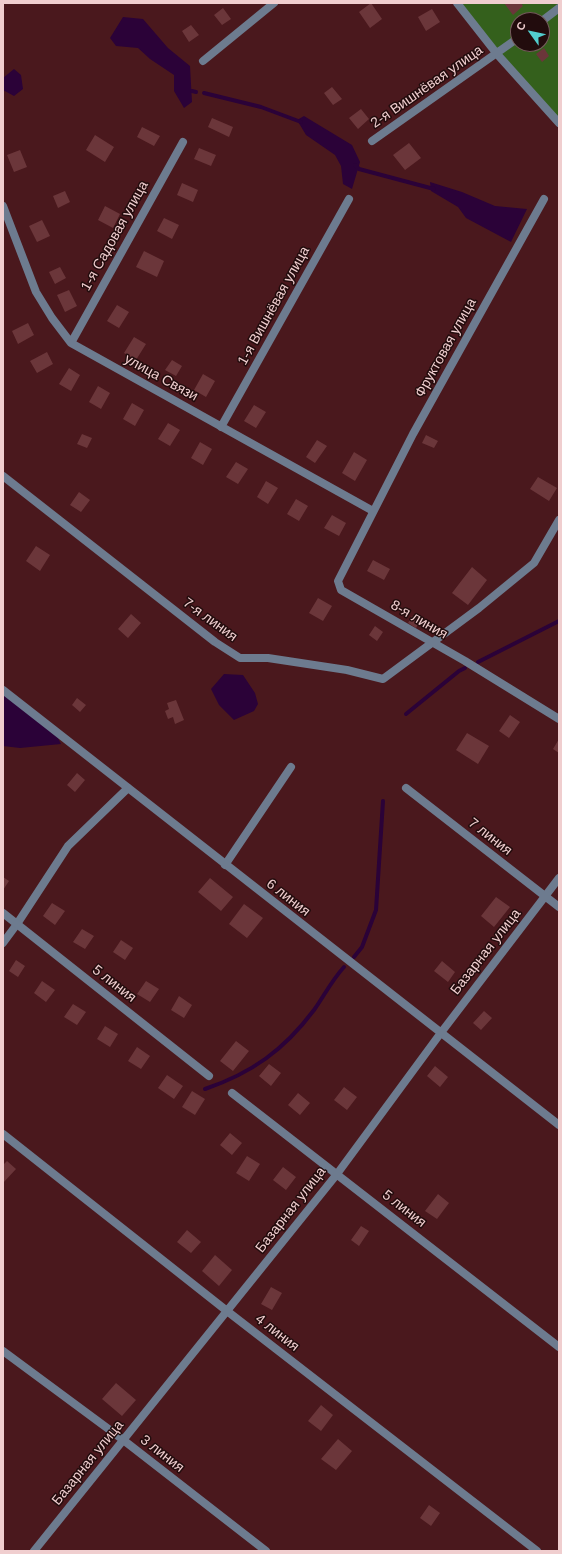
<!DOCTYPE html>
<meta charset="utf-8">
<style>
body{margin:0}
#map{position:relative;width:562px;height:1554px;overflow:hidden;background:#4a181d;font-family:Arial,sans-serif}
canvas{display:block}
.frame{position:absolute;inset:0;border:4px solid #f0cecf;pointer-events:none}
.north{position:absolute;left:510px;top:12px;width:40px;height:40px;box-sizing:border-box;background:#220c0d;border:1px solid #745a5b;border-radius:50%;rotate:303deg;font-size:11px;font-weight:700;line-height:16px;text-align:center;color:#f0cecf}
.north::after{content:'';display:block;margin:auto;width:14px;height:18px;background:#52cdce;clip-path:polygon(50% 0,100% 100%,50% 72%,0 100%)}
</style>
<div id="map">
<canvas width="562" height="1554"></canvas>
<div class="frame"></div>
<div class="north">С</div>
</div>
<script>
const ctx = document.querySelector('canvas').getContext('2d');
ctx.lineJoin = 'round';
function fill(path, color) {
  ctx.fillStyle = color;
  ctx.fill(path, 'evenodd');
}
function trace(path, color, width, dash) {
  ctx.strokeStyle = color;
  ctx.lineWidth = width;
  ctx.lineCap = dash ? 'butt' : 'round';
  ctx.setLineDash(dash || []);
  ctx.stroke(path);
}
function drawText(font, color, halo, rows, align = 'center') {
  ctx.font = font + ' Arial,sans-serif';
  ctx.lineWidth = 3;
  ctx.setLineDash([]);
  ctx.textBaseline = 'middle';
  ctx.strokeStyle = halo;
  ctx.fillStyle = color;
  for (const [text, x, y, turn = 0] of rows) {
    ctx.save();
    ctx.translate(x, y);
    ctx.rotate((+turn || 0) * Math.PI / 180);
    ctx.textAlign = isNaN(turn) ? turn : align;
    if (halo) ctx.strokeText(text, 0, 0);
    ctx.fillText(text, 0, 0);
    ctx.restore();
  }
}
fill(new Path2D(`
 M457 3H559V122ZM518 20H542V44H518Z`), '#34601c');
fill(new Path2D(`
 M123 17 143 19 168 48 190 66 192 102 184 108 174 91V75L150 59 138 48 116 46 110 38Z
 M14 69 21 75 23 89 14 96 3 90V78Z
 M304 116 352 145 360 162 352 189 343 184 341 166 335 155 306 135 297 120Z
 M430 182 462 192 495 206 527 209 511 242 466 218 458 207 431 191Z
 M224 674 243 675 255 693 258 704 254 711 234 720 219 705 211 689Z
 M3 695H7L56 734 61 744 20 748 3 746Z`), '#2b0238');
trace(new Path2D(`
 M192 91 196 92
 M204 93 261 107 301 122
 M355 165 359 169 434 189
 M478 662 559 621
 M406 714 459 671 465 668
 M354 957 362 947 376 910 383 801
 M205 1089C252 1073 284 1050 314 1010 324 996 332 980 344 967`), '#2b0238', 4);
fill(new Path2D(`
 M371 3 382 19 370 28 359 12Z
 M504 3H521L523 6 513 15Z
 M223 8 231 19 222 25 214 15Z
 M432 9 440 22 426 31 418 17Z
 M191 25 199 35 189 42 182 31Z
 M544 48 549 56 542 62 536 54Z
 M332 87 342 99 333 105 324 93Z
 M361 109 369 119 358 129 349 118Z
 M212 118 233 127 229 137 208 127Z
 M142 127 160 136 154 146 137 137Z
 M95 135 114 147 105 162 86 150Z
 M409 143 421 158 405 170 393 155Z
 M199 148 216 155 211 166 194 159Z
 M20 150 27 167 14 172 7 155Z
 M182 183 198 190 193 202 177 195Z
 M65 191 70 202 58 208 53 196Z
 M105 206 120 214 113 228 98 220Z
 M164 218 179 225 172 239 157 231Z
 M42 220 50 236 37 242 29 226Z
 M144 251 164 261 157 277 136 267Z
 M60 267 66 278 55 284 49 272Z
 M69 290 77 306 65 312 57 295Z
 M117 305 129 312 119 328 107 321Z
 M28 323 34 335 18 344 12 331Z
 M134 337 146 344 136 360 124 353Z
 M47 352 53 364 37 373 30 361Z
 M172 360 182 366 176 376 165 370Z
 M69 368 80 375 71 391 59 384Z
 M203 374 215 381 206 397 194 390Z
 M98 386 110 393 101 409 89 402Z
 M132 403 144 410 135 426 123 419Z
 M254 405 266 412 256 428 244 421Z
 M168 423 180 430 170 446 158 439Z
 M82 434 92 438 87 448 77 444Z
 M426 435 438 441 434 448 422 443Z
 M317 440 327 446 315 463 306 457Z
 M200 442 212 449 203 465 191 458Z
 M354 452 367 460 355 481 342 473Z
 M236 462 248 469 238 484 226 477Z
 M538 477 557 488 549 501 530 489Z
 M266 481 278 488 268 504 257 497Z
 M79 492 90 500 81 512 70 505Z
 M296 499 308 506 299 521 287 514Z
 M332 515 346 523 339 536 324 528Z
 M36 546 50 555 40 571 26 561Z
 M373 560 390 569 384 580 367 571Z
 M472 567 487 580 468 605 452 593Z
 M318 598 332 606 323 621 309 613Z
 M131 614 141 623 128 638 118 629Z
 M412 616 420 621 416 628 408 623Z
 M375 626 383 632 377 641 369 635Z
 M77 698 86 705 80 712 72 705Z
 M176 700 184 720 175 724 173 717 168 719 165 711 169 709 167 703Z
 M510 715 520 722 509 738 499 731Z
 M467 733 489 746 478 764 456 750Z
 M559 739V753L553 749Z
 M77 773 85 780 75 792 67 785Z
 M3 877 9 881 3 890Z
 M210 878 233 897 221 911 198 892Z
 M496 897 510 907 494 927 481 916Z
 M52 903 65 911 55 925 43 916Z
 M244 904 263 918 247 938 229 924Z
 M82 929 94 936 85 949 73 942Z
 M121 940 133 948 125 960 113 952Z
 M16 960 25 966 18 977 9 971Z
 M442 961 455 972 448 982 434 971Z
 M42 981 55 990 46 1002 34 993Z
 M146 981 159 989 150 1002 137 994Z
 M179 996 192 1005 184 1018 171 1010Z
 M73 1004 86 1012 77 1025 64 1017Z
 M484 1011 492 1018 481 1030 473 1023Z
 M105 1026 118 1034 110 1047 97 1039Z
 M236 1041 249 1051 233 1071 220 1061Z
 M137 1047 150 1056 141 1069 128 1061Z
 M269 1064 281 1073 271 1086 259 1076Z
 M435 1066 448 1077 440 1087 427 1076Z
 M167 1075 183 1086 174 1099 158 1088Z
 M344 1087 357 1097 347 1110 334 1100Z
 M192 1091 205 1099 195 1115 182 1107Z
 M298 1093 310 1103 300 1115 288 1105Z
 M230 1133 242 1143 232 1155 220 1145Z
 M247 1156 260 1164 249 1181 236 1173Z
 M7 1161 16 1169 3 1183V1165Z
 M283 1167 296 1177 286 1190 273 1180Z
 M438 1194 449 1203 437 1219 425 1211Z
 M361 1226 369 1231 359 1246 351 1240Z
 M187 1230 201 1242 191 1253 177 1242Z
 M215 1255 232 1270 219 1286 202 1271Z
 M271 1287 282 1293 272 1310 261 1304Z
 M116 1383 136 1400 122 1416 102 1399Z
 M321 1405 333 1415 321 1431 308 1421Z
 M338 1439 352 1451 336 1470 321 1459Z
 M429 1505 440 1513 431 1526 420 1518Z`), '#6b363a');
trace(new Path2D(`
 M225 865 291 767
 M3 943 17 924 68 846 128 788`), '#6d7b8f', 8);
trace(new Path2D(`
 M457 3 497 54 559 123
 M542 21 559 8
 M203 61 274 3
 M372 141 518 38
 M544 199 413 434 338 581 341 590 465 661 559 719
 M3 206 36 292 52 318 71 343 373 511
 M71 343 183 142
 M221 427 349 199
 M3 476 215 642 240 658H268L347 670 383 679 479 608 534 563 559 520
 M3 690 559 1125
 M406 788 559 907
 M3 913 209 1076
 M232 1093 559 1347
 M3 1134 227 1311 537 1551
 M3 1351 122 1439 266 1551
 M34 1551 337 1174 440 1034 559 878`), '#6d7b8f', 8);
drawText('14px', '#f0cecf', '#220c0d', [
 ["2-я Вишнёвая улица",427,87,-35],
 ["1-я Садовая улица",115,236,-61],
 ["1-я Вишнёвая улица",274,306,-61],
 ["Фруктовая улица",446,348,-61],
 ["улица Связи",161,378,29],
 ["7-я линия",210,620,36],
 ["8-я линия",419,620,30],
 ["7 линия",490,837,38],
 ["6 линия",288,898,38],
 ["Базарная улица",486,952,-52],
 ["5 линия",114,984,38],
 ["5 линия",404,1209,38],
 ["Базарная улица",291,1210,-52],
 ["4 линия",277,1333,38],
 ["3 линия",162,1454,38],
 ["Базарная улица",88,1463,-51]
]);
</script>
